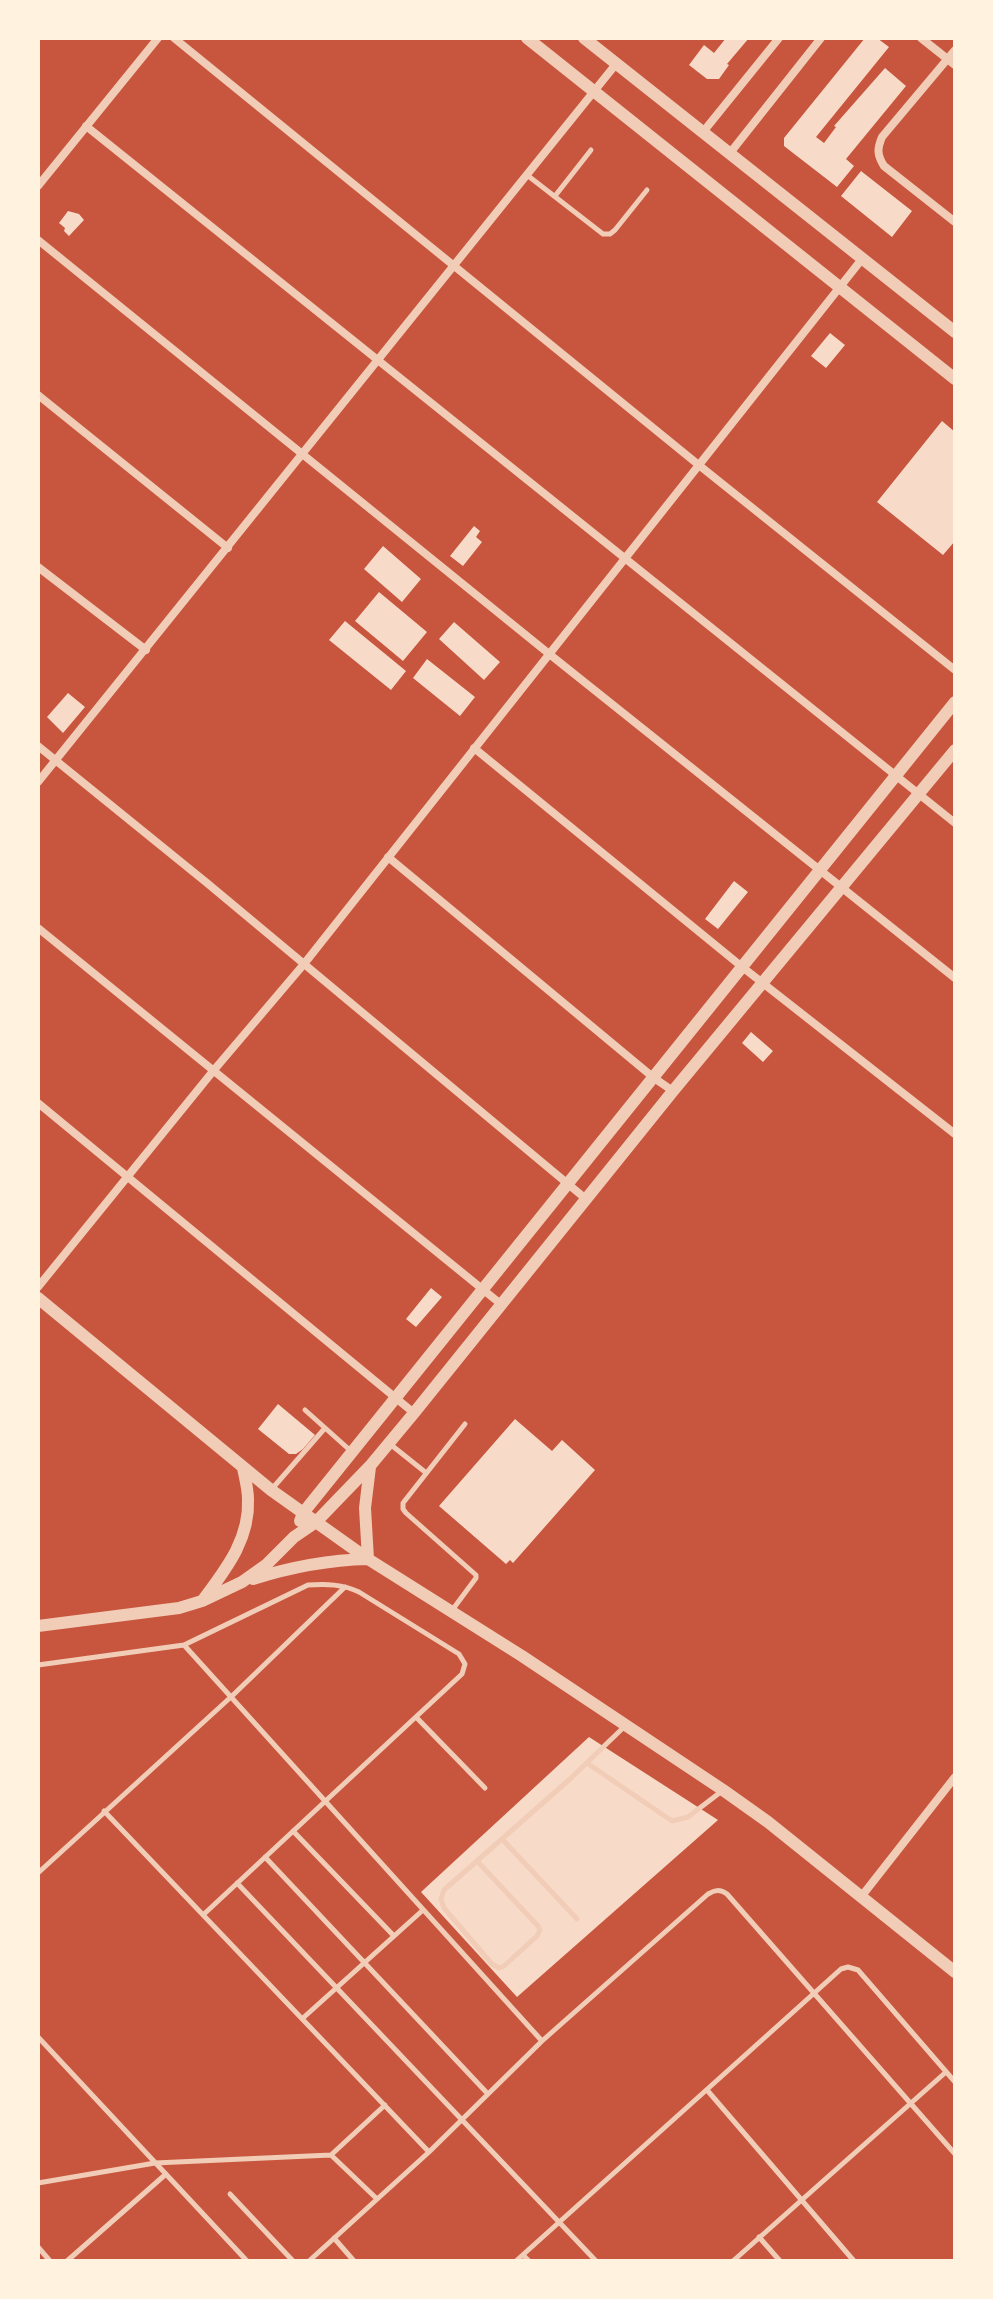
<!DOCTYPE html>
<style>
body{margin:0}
#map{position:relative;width:993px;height:2299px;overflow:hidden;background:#c8553d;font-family:"Exo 2",sans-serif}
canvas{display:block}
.frame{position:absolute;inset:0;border:40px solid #fff3e0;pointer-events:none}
</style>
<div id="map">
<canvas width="993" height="2299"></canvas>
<div class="frame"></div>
</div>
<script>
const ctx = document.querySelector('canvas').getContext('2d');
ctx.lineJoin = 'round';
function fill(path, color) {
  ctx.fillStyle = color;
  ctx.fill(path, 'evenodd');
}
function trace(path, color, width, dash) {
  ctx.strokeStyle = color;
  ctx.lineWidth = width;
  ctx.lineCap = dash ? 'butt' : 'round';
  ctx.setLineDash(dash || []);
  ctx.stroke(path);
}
fill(new Path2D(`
 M726 38H749L727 64 729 65 719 79H707L689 65 704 45 714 53Z
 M865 38H877L889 47 816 137 824 143 836 127 834 126 885 68 906 86 846 159 854 166 837 187 784 146V138Z
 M861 171 912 211 892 237 841 196Z
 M68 211 79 214 84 220 69 236 64 231 65 228 59 223Z
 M830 333 845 345 826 368 811 356Z
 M942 421 955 432V541L943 555 877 502Z
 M474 526 480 531 476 537 482 542 463 566 450 556Z
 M383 546 421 579 402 602 364 569Z
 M379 592 427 632 403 661 355 621Z
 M345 621 406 671 391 690 329 640Z
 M454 622 500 662 484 680 439 639Z
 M427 659 475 697 460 716 413 678Z
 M68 693 85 707 63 733 47 717Z
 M734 881 748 892 718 929 705 919Z
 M751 1032 773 1051 763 1062 742 1043Z
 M431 1288 442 1297 416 1327 406 1319Z
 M278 1404 315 1435 303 1449 296 1454H289L258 1429Z
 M515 1419 552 1451 562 1440 595 1470 513 1563 510 1560 506 1564 439 1506Z
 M589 1737 718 1820 517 1997 421 1892Z`), '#f7dbc8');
trace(new Path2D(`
 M527 175 603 234H610L615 230 647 190
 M555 196 591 150
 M305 1410 352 1452
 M390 1444 425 1472
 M271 1490 325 1428
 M453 1609 476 1578V1575L406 1513 403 1509V1503L465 1424
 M184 1645 542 2041
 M38 1665 184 1645 308 1585C327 1584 342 1584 359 1592L459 1654 465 1664 462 1674 203 1915
 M416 1717 485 1788
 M587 1763 672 1821 688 1817 722 1791
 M104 1811 429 2152
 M293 1831 394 1936
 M502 1839 577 1919
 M265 1857 487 2093
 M477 1861 538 1926 540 1930 537 1936 504 1966 499 1968 492 1964 444 1908 441 1899 444 1890 570 1779 625 1726
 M38 1873 232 1696 345 1587
 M237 1883 596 2261
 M303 2018 423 1910
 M38 2037 247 2261
 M707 2090 854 2261
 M331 2155 385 2105
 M38 2183 155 2163 331 2155 376 2198
 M230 2194 293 2261
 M759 2237 780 2261
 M334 2238 354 2261
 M38 2247 50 2261
 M523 2255 529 2261
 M67 2261 166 2174
 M309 2261 429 2152 542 2041 708 1894C715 1890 720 1889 727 1894L955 2154
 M516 2261 841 1969 848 1967 858 1970 955 2082
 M733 2261 946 2072`), '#f1ccb7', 5);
trace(new Path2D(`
 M174 38 700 466 955 670
 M921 38 955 65
 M955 50 882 137C877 149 877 155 884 166L955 222
 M86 126 955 823
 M703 132 779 38
 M730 153 821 38
 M38 186 158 38
 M38 240 548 653 955 978
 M38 395 228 548
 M38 567 146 650
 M38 746 207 883 586 1199
 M474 748 741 966 955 1134
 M38 782 616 64
 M388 857 654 1078 673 1091
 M38 928 502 1305
 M38 1103 414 1413
 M38 1287 214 1070 304 964 862 259
 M861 1897 955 1777`), '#f1ccb7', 8);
trace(new Path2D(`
 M527 38 955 379
 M584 38 955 332
 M38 1298 271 1490 368 1559 522 1656 723 1790 768 1822 955 1972
 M300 1521 303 1513 955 702
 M253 1579C291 1567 328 1560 368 1559L365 1508 370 1467
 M203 1600C226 1569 250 1539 248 1499 248 1489 245 1478 243 1468
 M38 1626 179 1608 202 1601 242 1582 266 1565 294 1537 316 1522 370 1466 414 1413 673 1091 955 750`), '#f1ccb7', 12);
</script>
